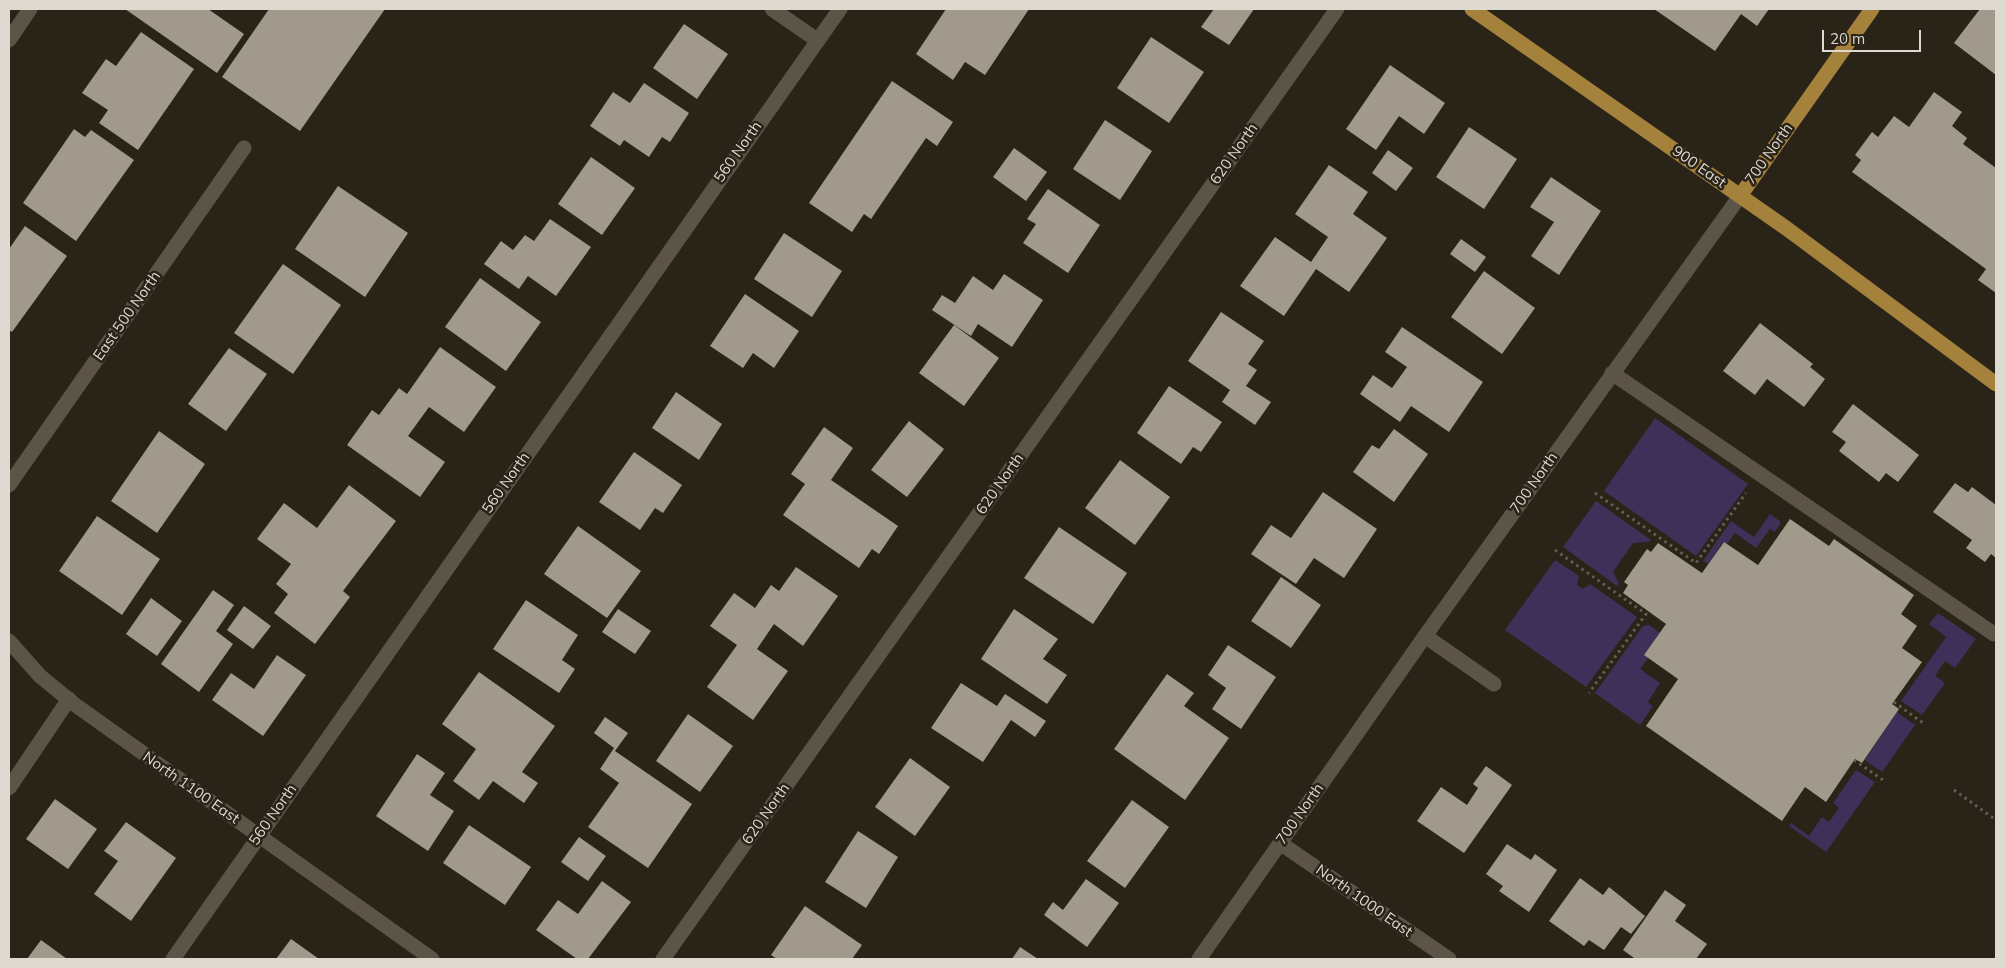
<!DOCTYPE html>
<style>
body{margin:0}
#map{position:relative;width:2005px;height:968px;overflow:hidden;background:#2a2318;font-family:Mulish,sans-serif}
canvas{display:block}
.frame{position:absolute;inset:0;border:10px solid #dedad2;pointer-events:none}
.scale{position:absolute;left:1822px;top:30px;width:99px;height:22px;box-sizing:border-box;border:2px solid #dedad2;border-top:0;padding-left:6px;font-size:15px;line-height:18px;white-space:nowrap;color:#dedad2;-webkit-text-stroke:4px #2a2318;paint-order:stroke}
</style>
<div id="map">
<canvas width="2005" height="968"></canvas>
<div class="frame"></div>
<div class="scale">20 m</div>
</div>
<script>
const ctx = document.querySelector('canvas').getContext('2d');
ctx.lineJoin = 'round';
function fill(path, color) {
  ctx.fillStyle = color;
  ctx.fill(path, 'evenodd');
}
function trace(path, color, width, dash) {
  ctx.strokeStyle = color;
  ctx.lineWidth = width;
  ctx.lineCap = dash ? 'butt' : 'round';
  ctx.setLineDash(dash || []);
  ctx.stroke(path);
}
function drawText(font, color, halo, rows, align = 'center') {
  ctx.font = font + ' Mulish,sans-serif';
  ctx.lineWidth = 5;
  ctx.setLineDash([]);
  ctx.textBaseline = 'middle';
  ctx.strokeStyle = halo;
  ctx.fillStyle = color;
  for (const [text, x, y, turn = 0] of rows) {
    ctx.save();
    ctx.translate(x, y);
    ctx.rotate((+turn || 0) * Math.PI / 180);
    ctx.textAlign = isNaN(turn) ? turn : align;
    if (halo) ctx.strokeText(text, 0, 0);
    ctx.fillText(text, 0, 0);
    ctx.restore();
  }
}
fill(new Path2D(`
 M1655 418 1748 484 1696 556 1604 491Z
 M1596 501 1651 540 1648 542 1633 543 1613 572 1619 583 1617 586 1563 547Z
 M1770 514 1781 522 1775 532 1770 529 1756 548 1735 533 1727 544 1723 542 1708 564 1703 561 1731 521 1754 537Z
 M1555 560 1579 576 1577 585 1583 589 1590 584 1637 617 1586 687 1505 630Z
 M1938 613 1976 639 1955 668 1945 661 1935 676 1945 683 1922 715 1901 701 1946 637 1929 624Z
 M1649 625 1660 633 1644 655 1648 658 1640 669 1660 683 1648 702 1653 706 1640 725 1595 693 1643 626Z
 M1897 712 1915 725 1882 772 1865 760Z
 M1856 770 1875 782 1826 852 1789 826 1791 823 1809 836 1822 817 1829 822 1839 808 1833 803Z`), '#3f3059');
fill(new Path2D(`
 M125 9H208L244 34 217 73Z
 M269 9H385L300 131 222 77Z
 M946 9H1029L985 75 965 62 953 80 916 54Z
 M1214 9H1254L1229 45 1201 27Z
 M1654 9H1769L1757 26 1741 14 1715 51Z
 M1980 9H1996V75L1954 43Z
 M684 24 728 54 697 99 653 68Z
 M141 32 194 69 138 150 99 123 108 110 82 93 106 59 116 66Z
 M1151 37 1204 72 1169 123 1117 88Z
 M1390 65 1445 103 1424 134 1399 116 1376 150 1346 129Z
 M892 81 953 122 937 146 926 138 871 219 864 214 852 232 809 203Z
 M644 83 689 113 670 142 662 137 649 157 624 140 620 146 590 126 613 92 630 103Z
 M1934 92 1962 112 1952 126 1967 138 1963 144 1996 168V293L1978 280 1986 269 1852 172 1861 160 1855 155 1872 132 1878 137 1894 116 1909 127Z
 M1105 120 1152 151 1120 200 1073 169Z
 M1469 127 1517 159 1484 209 1436 177Z
 M74 129 85 137 91 130 134 160 76 241 23 203Z
 M1014 148 1047 172 1026 201 993 177Z
 M1388 150 1413 168 1396 191 1372 173Z
 M591 157 635 188 602 235 558 204Z
 M1329 165 1368 192 1353 214 1387 238 1349 292 1316 269 1284 316 1240 286 1275 237 1311 262 1328 237 1295 214Z
 M1551 177 1601 211 1559 275 1531 256 1554 222 1530 207Z
 M338 186 408 233 365 297 295 249Z
 M1048 189 1100 225 1068 273 1023 243 1036 224 1027 219Z
 M550 219 591 247 556 296 528 276 519 289 484 264 501 241 513 250 525 235 534 241Z
 M25 226 67 256 12 332 9 330V249Z
 M784 233 842 271 812 317 754 279Z
 M1461 239 1486 257 1475 272 1450 254Z
 M283 264 341 305 293 374 234 333Z
 M1484 271 1535 308 1502 354 1451 317Z
 M1004 274 1043 300 1012 347 978 324 971 336 932 310 942 295 955 303 973 276 993 290Z
 M480 278 541 322 506 371 445 327Z
 M745 294 799 331 774 368 753 353 743 368 710 346Z
 M1221 312 1264 341 1248 364 1257 370 1246 386 1271 402 1255 425 1222 402 1230 390 1188 361Z
 M1760 323 1813 364 1810 367 1825 379 1804 407 1767 379 1755 395 1723 371Z
 M954 325 999 358 964 406 919 373Z
 M1402 327 1483 382 1449 432 1411 406 1400 422 1360 394 1373 375 1392 388 1407 367 1385 352Z
 M440 347 496 387 464 432 429 407 408 436 445 462 420 497 347 445 372 410 379 415 399 388 407 394Z
 M229 348 267 374 226 431 188 404Z
 M1169 386 1222 422 1201 452 1193 447 1181 464 1137 433Z
 M676 392 722 424 699 460 652 428Z
 M1853 404 1919 455 1898 482 1886 473 1879 482 1839 451 1846 442 1832 432Z
 M909 421 944 449 907 497 871 470Z
 M824 427 853 448 831 480 898 526 879 554 872 549 859 568 783 515 805 484 791 474Z
 M1394 429 1428 454 1394 502 1353 472 1372 445 1379 449Z
 M159 431 205 464 157 533 111 501Z
 M634 452 682 485 663 513 655 508 640 530 599 502Z
 M1120 460 1170 497 1135 545 1085 508Z
 M1955 483 1968 492 1972 487 1996 505V558L1991 554 1985 562 1966 548 1972 540 1933 512Z
 M349 485 396 521 343 591 350 597 315 644 274 613 288 594 276 584 291 564 257 539 284 503 317 528Z
 M1323 492 1377 529 1344 578 1314 558 1296 584 1251 554 1271 525 1291 538Z
 M97 516 160 559 122 615 59 571Z
 M1790 519 1829 546 1834 539 1914 595 1901 614 1917 626 1902 648 1922 662 1892 704 1899 709 1862 763 1855 759 1826 802 1805 787 1782 821 1646 726 1678 679 1644 655 1666 624 1623 593 1628 585 1624 582 1647 549 1651 552 1658 543 1702 573 1724 542 1758 565Z
 M578 526 641 571 607 618 544 574Z
 M1059 527 1127 573 1093 624 1024 578Z
 M796 567 838 596 803 646 774 624 757 649 788 671 753 720 707 687 737 645 710 626 734 593 755 608 771 585 779 591Z
 M1281 577 1321 605 1291 648 1251 621Z
 M213 590 234 605 216 631 233 644 199 692 161 664Z
 M151 598 182 621 157 656 126 634Z
 M526 600 578 635 562 660 575 669 559 693 493 649Z
 M244 606 271 626 253 649 227 630Z
 M618 609 651 631 635 654 602 632Z
 M1014 609 1058 639 1043 659 1067 675 1047 704 981 659Z
 M1228 645 1276 677 1241 729 1212 709 1226 688 1208 675Z
 M277 655 306 675 263 736 212 700 231 673 254 689Z
 M479 672 555 726 522 772 538 783 524 803 493 781 479 800 453 781 476 749 442 724Z
 M1167 674 1194 693 1184 706 1229 738 1185 800 1114 749Z
 M961 683 997 706 1005 694 1046 721 1035 737 1011 720 983 762 931 728Z
 M688 714 733 746 700 792 656 761Z
 M605 717 628 733 615 751 692 804 648 868 588 827 619 783 600 769 614 748 594 733Z
 M417 754 445 773 430 795 454 811 428 851 376 816Z
 M910 758 950 787 915 836 875 807Z
 M1486 766 1512 785 1464 853 1417 821 1441 787 1467 805 1478 788 1473 784Z
 M55 799 97 829 68 869 26 839Z
 M1132 800 1169 827 1125 888 1087 861Z
 M126 822 176 858 131 921 94 894 118 861 104 851Z
 M469 825 531 867 505 905 443 863Z
 M858 831 898 857 866 908 825 882Z
 M579 837 606 856 588 881 561 862Z
 M1507 844 1531 860 1535 854 1557 870 1529 912 1499 891 1503 886 1486 874Z
 M1580 878 1603 895 1609 887 1645 916 1631 934 1621 927 1604 950 1589 940 1584 946 1549 921Z
 M1086 879 1119 903 1087 947 1044 915 1053 902 1063 910Z
 M602 881 631 902 588 959H577L536 930 558 900 578 914Z
 M1665 890 1686 905 1675 921 1707 944 1696 959H1634V958L1623 950Z
 M805 906 862 945 852 959H777L771 955Z
 M291 939 319 959H276Z
 M41 940 67 959H27Z
 M1020 947 1038 959H1012Z`), '#a1998b');
trace(new Path2D(`
 M1595 493 1696 563 1746 493
 M1555 550 1646 614 1589 693
 M1894 702 1923 723
 M1854 760 1883 780
 M1954 790 1996 820`), '#645e54', 3, [2.5, 4]);
trace(new Path2D(`
 M772 9 817 40
 M9 40 30 9
 M1612 373 1994 634
 M9 485 244 148
 M1425 636 1494 684
 M9 641 40 676 74 704 432 959
 M9 788 69 699
 M1280 843 1449 959
 M173 959 840 9
 M663 959 1337 9
 M1199 959 1425 636 1740 196`), '#5c5447', 15);
trace(new Path2D(`
 M1472 9 1786 228 1996 384
 M1740 196 1872 9`), '#a4823c', 15);
drawText('15px', '#dedad2', '#2a2318', [
 ["560 North",738,152,-55],
 ["620 North",1234,154,-55],
 ["700 North",1769,154,-55],
 ["900 East",1699,167,35],
 ["East 500 North",127,316,-55],
 ["560 North",506,483,-55],
 ["700 North",1534,483,-55],
 ["620 North",1000,484,-55],
 ["North 1100 East",191,788,35],
 ["620 North",766,814,-55],
 ["700 North",1300,814,-55],
 ["560 North",273,815,-55],
 ["North 1000 East",1364,901,35]
]);
</script>
